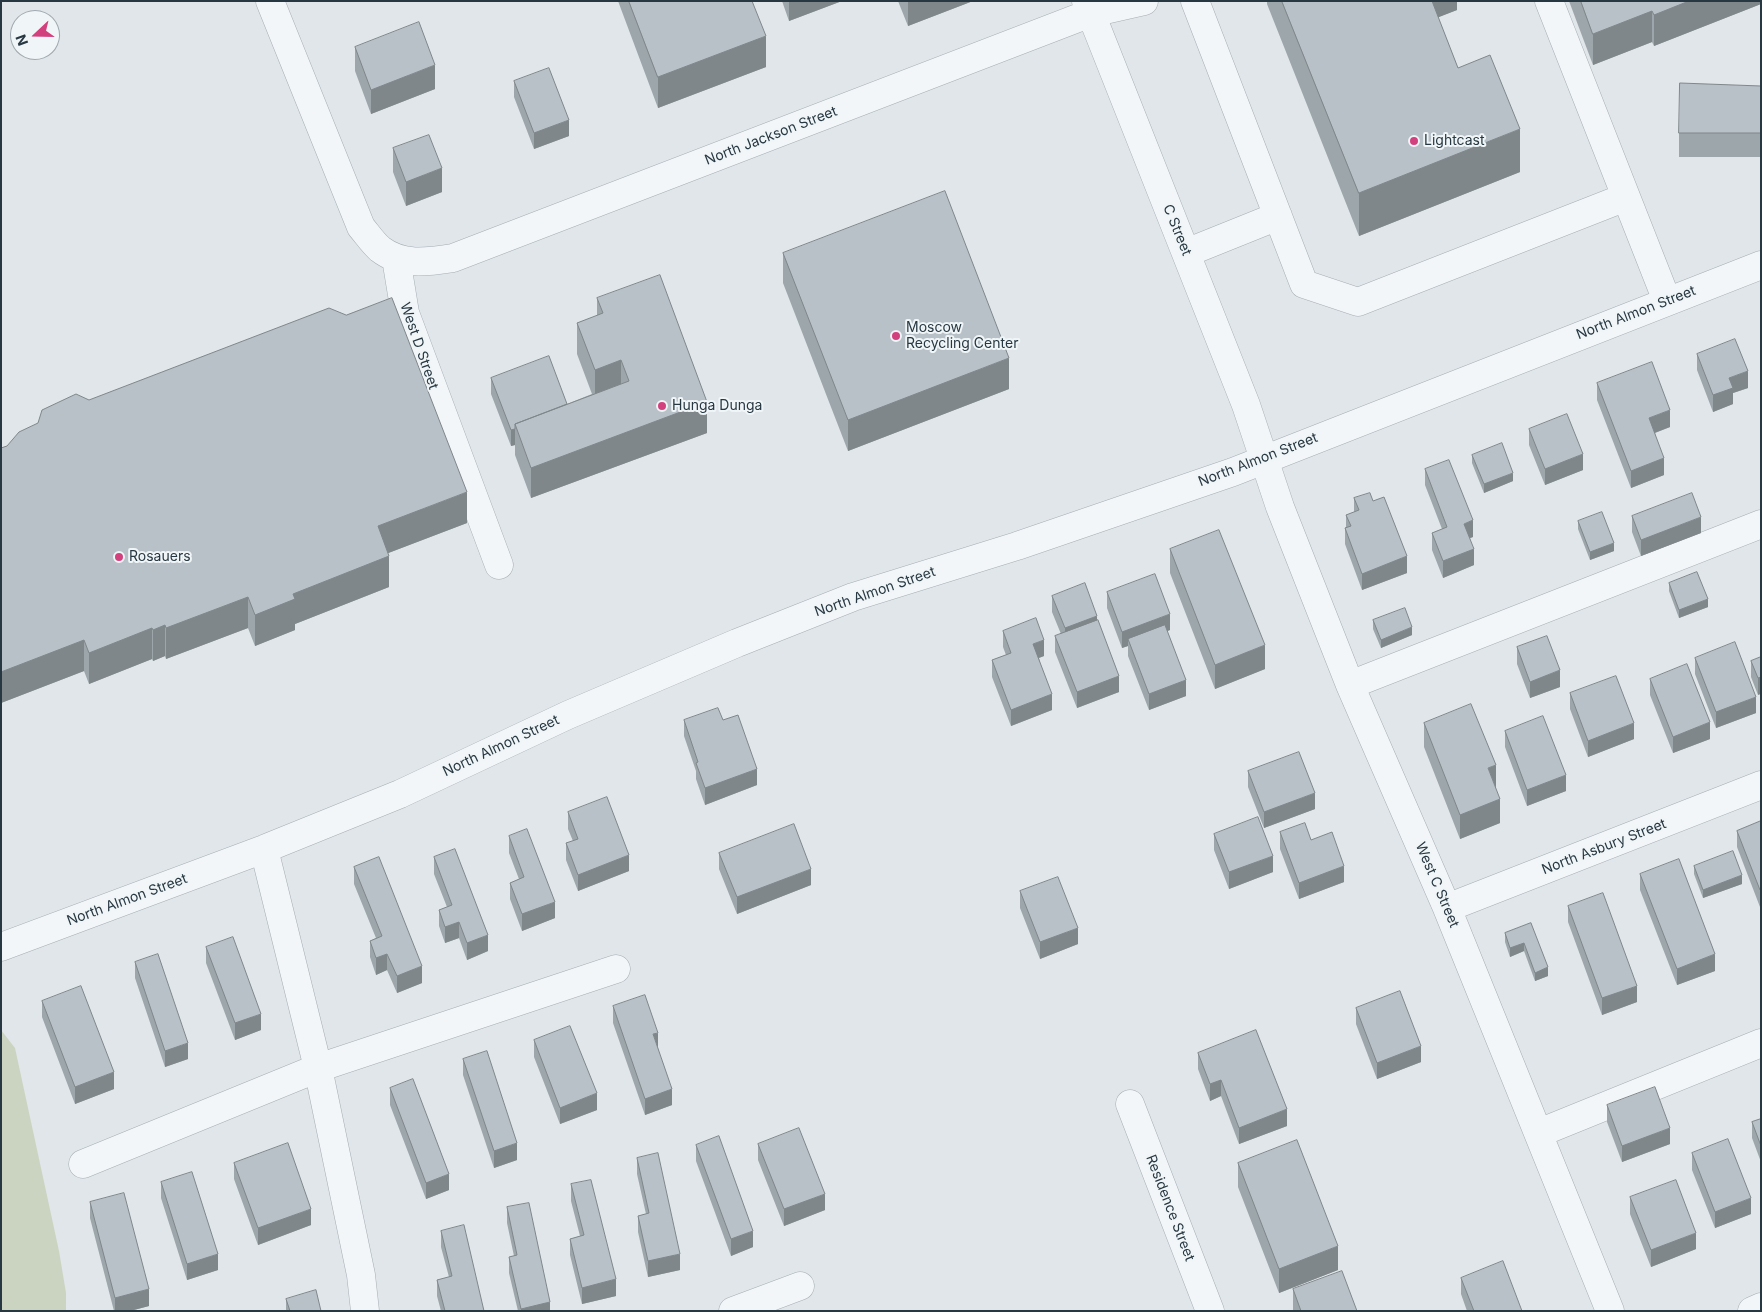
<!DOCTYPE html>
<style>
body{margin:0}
#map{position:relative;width:1762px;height:1312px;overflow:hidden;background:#e0e6ea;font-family:Inter,sans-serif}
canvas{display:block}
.frame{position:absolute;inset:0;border:2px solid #283842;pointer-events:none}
.north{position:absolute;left:10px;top:10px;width:50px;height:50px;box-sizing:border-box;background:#f0f5f7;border:1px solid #a0a9af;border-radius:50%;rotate:249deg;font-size:14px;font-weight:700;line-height:20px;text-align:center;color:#283842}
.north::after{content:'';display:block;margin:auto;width:18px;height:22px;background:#d3407e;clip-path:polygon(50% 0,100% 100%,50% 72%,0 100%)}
</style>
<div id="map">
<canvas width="1762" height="1312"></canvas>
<div class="frame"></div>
<div class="north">N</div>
</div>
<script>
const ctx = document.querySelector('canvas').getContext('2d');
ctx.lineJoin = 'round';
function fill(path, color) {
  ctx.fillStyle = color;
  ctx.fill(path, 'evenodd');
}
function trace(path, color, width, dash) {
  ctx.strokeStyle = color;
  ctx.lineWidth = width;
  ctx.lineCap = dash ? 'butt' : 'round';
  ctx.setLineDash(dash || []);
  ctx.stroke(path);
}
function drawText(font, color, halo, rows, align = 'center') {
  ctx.font = font + ' Inter,sans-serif';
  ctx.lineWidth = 4;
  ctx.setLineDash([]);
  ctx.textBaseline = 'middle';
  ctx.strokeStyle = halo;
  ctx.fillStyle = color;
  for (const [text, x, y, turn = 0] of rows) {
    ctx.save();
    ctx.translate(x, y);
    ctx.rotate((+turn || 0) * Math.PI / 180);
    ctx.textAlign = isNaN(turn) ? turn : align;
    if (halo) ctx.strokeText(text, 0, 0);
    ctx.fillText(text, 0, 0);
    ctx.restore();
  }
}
fill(new Path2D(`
 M1 1030 15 1048 59 1251 66 1293V1311H1Z`), '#cbd4c1');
const minor = new Path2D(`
 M270 1 361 227C367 234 373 243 380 249 402 266 427 262 453 258L1091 13 1144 1
 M1086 1 1246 405 1280 507 1350 685 1447 908 1610 1311
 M1195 1 1304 284 1358 302 1626 197
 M1549 1 1667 301
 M1186 253 1278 216
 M396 258 405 313 499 565
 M1350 685 1761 524
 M264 849 318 1068 361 1275 365 1311
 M1447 908 1761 785
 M1 947 264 849 400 794 568 715 737 643 853 597 1017 546 1233 472 1761 265
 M1130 1104 1210 1311
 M1539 1133 1761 1043
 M83 1164 318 1068 616 969
 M733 1311 800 1286
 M1752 1311 1761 1307`);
trace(minor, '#a5aeb4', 29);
trace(minor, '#f3f6f8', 28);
fill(new Path2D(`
 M618 1H752L766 67 658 108Z
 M782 1H842L789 21Z
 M898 1H973L908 26Z
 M1267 1H1457V10L1438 17 1458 68 1520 172 1359 236 1267 4Z
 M1569 1H1761V4L1654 46 1652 42 1593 65Z
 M355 47 435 89 371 114 355 71Z
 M514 81 569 136 534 149 514 97Z
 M1761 86V157H1679V133Z
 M393 148 442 192 406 206 393 172Z
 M783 253 1009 389 848 451 783 283Z
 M597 298 707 433 531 498 515 455V445L511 446 491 394V378L567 404 592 394 577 354V323L597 316Z
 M1697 354 1748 388 1733 393V404L1713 412 1697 370Z
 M1597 383 1670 427 1655 433 1664 475 1631 488 1597 400Z
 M89 400 467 523 388 553 389 587 295 624V630L255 646 248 628 166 659 165 656 153 661 152 659 89 684 84 671 1 703V448L7 446Z
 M1529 429 1583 470 1545 485 1529 445Z
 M1472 455 1513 481 1484 493 1472 463Z
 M1425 469 1473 537 1470 538 1474 565 1443 578 1432 550V533L1442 529 1425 485Z
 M1354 498 1373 501 1407 573 1362 590 1345 544V528L1346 527V515L1354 512Z
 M1632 516 1701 533 1641 556 1632 532Z
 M1578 521 1614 551 1590 560 1578 529Z
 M1170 549 1265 669 1215 689 1170 573Z
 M1669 583 1708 607 1679 618 1669 591Z
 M1107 592 1170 630 1167 631 1186 696 1149 710 1128 656V646L1122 648 1107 608Z
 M1052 596 1097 620 1119 692 1077 708 1055 652V636L1061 634 1052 612Z
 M1373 620 1412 635 1381 648 1373 629Z
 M1003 631 1044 656 1039 658 1052 710 1011 726 992 677V660L1006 655 1003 647Z
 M1517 647 1560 687 1530 698 1517 664Z
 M1761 657 1758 695 1751 677V661Z
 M1695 658 1756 713 1716 728 1695 674Z
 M1650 679 1710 739 1673 753 1650 695Z
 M1570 693 1634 739 1588 757 1570 709Z
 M684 720H723L757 785 705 805 696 779V771L684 736Z
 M1424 723 1496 788 1500 823 1460 839 1424 747Z
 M1505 731 1566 791 1527 806 1505 747Z
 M1248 771 1315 809 1264 828 1248 787Z
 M568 812 629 871 578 891 566 860V843L573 841 568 829Z
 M1761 821V906L1760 907 1737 847V831Z
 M1280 832 1311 840 1344 882 1299 899 1280 849Z
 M1214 834 1273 872 1229 889 1214 850Z
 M509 836 555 918 522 931 510 899V883L519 879 509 853Z
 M719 853 811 885 737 914 719 869Z
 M434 857 488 951 467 960 459 938 445 943 439 926V910L447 907 434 874Z
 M1694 866 1742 884 1703 898 1694 874Z
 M354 867 422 983 397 993 387 970 376 975 370 957V941L376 938 354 884Z
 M1640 874 1715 971 1677 985 1640 890Z
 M1020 891 1078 944 1040 959 1020 908Z
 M1568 906 1637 1002 1602 1015 1568 922Z
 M1531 923 1548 976 1535 981 1524 951 1510 957 1505 942V933Z
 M206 947 261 1030 235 1040 206 963Z
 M135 962 188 1059 165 1067 135 978Z
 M42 1001 114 1089 75 1104 42 1017Z
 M613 1006 658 1048 672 1105 645 1115 613 1023Z
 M1356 1008 1421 1062 1377 1079 1356 1024Z
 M534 1040 597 1110 560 1124 534 1057Z
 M1198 1053 1287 1126 1239 1144 1221 1096 1210 1101 1198 1069Z
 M463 1059 517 1160 494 1168 463 1075Z
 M390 1088 449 1190 426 1199 390 1105Z
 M1607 1105 1670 1144 1622 1162 1607 1122Z
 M1761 1119V1162L1752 1138V1122Z
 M758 1144 825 1210 784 1226 758 1160Z
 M696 1145 753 1247 731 1256 696 1161Z
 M1692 1153 1751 1214 1715 1228 1692 1170Z
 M637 1158 680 1270 648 1277 638 1232V1216L646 1214 637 1174Z
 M234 1163 311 1225 258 1245 234 1179Z
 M1238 1163 1338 1270 1279 1293 1238 1187Z
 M161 1182 218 1270 187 1280 161 1198Z
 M571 1184 616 1296 582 1304 570 1255V1239L580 1236 571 1201Z
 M1630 1197 1696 1249 1651 1267 1630 1214Z
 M90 1202 149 1306 130 1311H114L90 1218Z
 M507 1207 550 1311H518L509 1273V1257L514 1256 507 1223Z
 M441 1231 484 1311H441L437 1296V1280L449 1277 441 1247Z
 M1461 1278 1522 1311H1467L1461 1294Z
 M1293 1289 1357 1311H1293Z
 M286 1299 321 1311H286Z`), '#9da6ab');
fill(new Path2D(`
 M789 1H842L789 21Z
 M910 1H973L908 26V2Z
 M1424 1H1457V10L1424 23Z
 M1689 1H1761V4L1654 46V15Z
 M1652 11V42L1593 65V34Z
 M766 36V67L658 108V77Z
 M435 65V89L371 114V90Z
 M569 120V136L534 149V133Z
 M1520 129V172L1359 236V193Z
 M442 168V192L406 206V182Z
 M1009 358V389L848 451V420Z
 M621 360V391L595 401V370Z
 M1748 371V388L1733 393V404L1713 412V395L1729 378Z
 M707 402V433L531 498V468Z
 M1670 410V427L1649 435V418Z
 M515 429V445L511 446V430Z
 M1583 454V470L1545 485V469Z
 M1664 458V475L1631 488V471Z
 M1513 473V481L1484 493V484Z
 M467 492V523L378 557V526Z
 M1701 517V533L1641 556V540Z
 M1473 520V537L1464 540V524Z
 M1614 543V551L1590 560V552Z
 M1474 549V565L1443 578V561Z
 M389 556V587L295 624V630L255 646V615L293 594Z
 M1407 556V573L1362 590V574Z
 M248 597V628L166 659V628Z
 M1708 599V607L1679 618V610Z
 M1170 614V630L1130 645 1128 639V646L1122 648V632Z
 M1097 616V632L1065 644V628Z
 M165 625V656L153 661V630Z
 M1412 627V635L1381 648V640Z
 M152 628V659L89 684V653Z
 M84 640V671L1 703V672Z
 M1044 640V656L1033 660V644Z
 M1265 645V669L1215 689V665Z
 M1560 670V687L1530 698V682Z
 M1119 676V692L1077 708V692Z
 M1761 677V694L1758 695V678Z
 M1186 680V696L1149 710V694Z
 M1052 694V710L1011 726V710Z
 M1756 697V713L1716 728V712Z
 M1710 722V739L1673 753V737Z
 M1634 723V739L1588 757V741Z
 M1496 765V789L1488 768Z
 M757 769V785L705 805V788Z
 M1566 775V791L1527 806V790Z
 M1315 793V809L1264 828V812Z
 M1500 799V823L1460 839V815Z
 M629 855V871L578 891V875Z
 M1273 856V872L1229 889V872Z
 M1344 866V882L1299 899V883Z
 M811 869V885L737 914V897Z
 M1742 875V884L1703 898V890Z
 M1760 890H1761V906L1760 907Z
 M555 902V918L522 931V914Z
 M459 922V938L445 943V927Z
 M1078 928V944L1040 959V942Z
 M488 935V951L467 960V943Z
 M1524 943V951L1510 957V948Z
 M387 954V970L376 975V958Z
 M1715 954V971L1677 985V969Z
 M422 966V983L397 993V976Z
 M1548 967V976L1535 981V973Z
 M1637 986V1002L1602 1015V998Z
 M261 1014V1030L235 1040V1023Z
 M658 1033V1049L653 1034Z
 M188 1043V1059L165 1067V1051Z
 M1421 1046V1062L1377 1079V1063Z
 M114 1072V1089L75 1104V1087Z
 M1221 1080V1096L1210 1101V1084Z
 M672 1089V1105L645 1115V1099Z
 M597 1093V1110L560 1124V1108Z
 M1287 1109V1126L1239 1144V1128Z
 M1670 1128V1144L1622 1162V1146Z
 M517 1143V1160L494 1168V1151Z
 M449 1174V1190L426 1199V1183Z
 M825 1194V1210L784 1226V1209Z
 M1751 1198V1214L1715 1228V1212Z
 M311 1209V1225L258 1245V1228Z
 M753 1231V1247L731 1256V1239Z
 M1696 1233V1249L1651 1267V1250Z
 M1338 1246V1270L1279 1293V1269Z
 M218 1254V1270L187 1280V1264Z
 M680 1254V1270L648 1277V1261Z
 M616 1279V1296L582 1304V1288Z
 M149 1289V1306L130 1311H115V1298Z
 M550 1302V1311H521V1309Z`), '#80878b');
const building = new Path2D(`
 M629 1H752L766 36 658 77Z
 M1282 1H1432L1458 68 1490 55 1520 129 1359 193Z
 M1581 1H1689L1654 15 1652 11 1593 34Z
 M419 22 435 65 371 90 355 47Z
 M549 68 569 120 534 133 514 81Z
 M1680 83 1761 86V133H1679Z
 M429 135 442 168 406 182 393 148Z
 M945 191 1009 358 848 420 783 253Z
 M660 275 707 402 531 468 515 424 629 381 621 360 595 370 577 323 603 313 597 298Z
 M392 298 467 492 378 526 389 556 293 594 295 599 255 615 248 597 166 628 165 625 153 630 152 628 89 653 84 640 1 672V448L7 446 19 432 38 423 42 410 76 394 89 400 329 308 346 315Z
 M1735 339 1748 371 1729 378 1733 388 1713 395 1697 354Z
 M549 356 567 404 515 424V429L511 430 491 378Z
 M1652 362 1670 410 1649 418 1664 458 1631 471 1597 383Z
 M1567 414 1583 454 1545 469 1529 429Z
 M1502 443 1513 473 1484 484 1472 455Z
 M1449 460 1473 520 1464 524 1474 549 1443 561 1432 533 1447 527 1425 469Z
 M1370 493 1373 501 1384 497 1407 556 1362 574 1345 528 1351 526 1346 515 1359 510 1354 498Z
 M1692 493 1701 517 1641 540 1632 516Z
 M1602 512 1614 543 1590 552 1578 521Z
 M1219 530 1265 645 1215 665 1170 549Z
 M1697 572 1708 599 1679 610 1669 583Z
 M1155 574 1170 614 1122 632 1107 592Z
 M1085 583 1097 616 1065 628 1052 596Z
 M1405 608 1412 627 1381 640 1373 620Z
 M1036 618 1044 640 1033 644 1052 694 1011 710 992 660 1011 653 1003 631Z
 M1098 620 1119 676 1077 692 1055 636Z
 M1165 625 1186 680 1149 694 1128 639Z
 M1547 636 1560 670 1530 682 1517 647Z
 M1735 642 1756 697 1716 712 1695 658Z
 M1761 657V677L1758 678 1751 661Z
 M1687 664 1710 722 1673 737 1650 679Z
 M1616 676 1634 723 1588 741 1570 693Z
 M1471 704 1496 765 1488 768 1500 799 1460 815 1424 723Z
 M718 708 723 720 738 715 757 769 705 788 696 763 698 762 684 720Z
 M1543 716 1566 775 1527 790 1505 731Z
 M1299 752 1315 793 1264 812 1248 771Z
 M607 797 629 855 578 875 566 843 578 839 568 812Z
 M1258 817 1273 856 1229 872 1214 834Z
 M1761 821V890H1760L1737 831Z
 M1305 823 1311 840 1332 832 1344 866 1299 883 1280 832Z
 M794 824 811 869 737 897 719 853Z
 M527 829 555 902 522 914 510 883 524 877 509 836Z
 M455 849 488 935 467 943 459 922 445 927 439 910 452 905 434 857Z
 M1733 851 1742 875 1703 890 1694 866Z
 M379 857 422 966 397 976 387 954 376 958 370 941 382 936 354 867Z
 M1679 859 1715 954 1677 969 1640 874Z
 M1058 877 1078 928 1040 942 1020 891Z
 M1603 893 1637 986 1602 998 1568 906Z
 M1531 923 1548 967 1535 973 1524 943 1510 948 1505 933Z
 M233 937 261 1014 235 1023 206 947Z
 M158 954 188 1043 165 1051 135 962Z
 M81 986 114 1072 75 1087 42 1001Z
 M1400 991 1421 1046 1377 1063 1356 1008Z
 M645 995 658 1033 653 1034 672 1089 645 1099 613 1006Z
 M570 1026 597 1093 560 1108 534 1040Z
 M1256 1030 1287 1109 1239 1128 1221 1080 1210 1084 1198 1053Z
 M487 1051 517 1143 494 1151 463 1059Z
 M413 1079 449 1174 426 1183 390 1088Z
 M1655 1087 1670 1128 1622 1146 1607 1105Z
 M1761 1119V1146L1752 1122Z
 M799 1128 825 1194 784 1209 758 1144Z
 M719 1136 753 1231 731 1239 696 1145Z
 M1728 1139 1751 1198 1715 1212 1692 1153Z
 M1297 1140 1338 1246 1279 1269 1238 1163Z
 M288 1143 311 1209 258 1228 234 1163Z
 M658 1153 680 1254 648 1261 638 1216 649 1213 637 1158Z
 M192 1172 218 1254 187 1264 161 1182Z
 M591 1180 616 1279 582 1288 570 1239 584 1235 571 1184Z
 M1676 1180 1696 1233 1651 1250 1630 1197Z
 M124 1193 149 1289 115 1298 90 1202Z
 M529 1203 550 1302 521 1309 509 1257 517 1255 507 1207Z
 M464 1225 484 1311H445L437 1280 452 1276 441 1231Z
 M1503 1261 1522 1311H1474L1461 1278Z
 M1342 1271 1357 1311H1301L1293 1289Z
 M316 1290 321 1311H290L286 1299Z`);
fill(building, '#b7c1c7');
trace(building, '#80878b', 1);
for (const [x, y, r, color] of [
 [1414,141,5,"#d3407e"],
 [896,336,5,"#d3407e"],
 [662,406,5,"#d3407e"],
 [119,557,5,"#d3407e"]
]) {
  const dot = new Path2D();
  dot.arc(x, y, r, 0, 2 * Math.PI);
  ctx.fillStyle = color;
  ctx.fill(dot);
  trace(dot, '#f0f5f7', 2);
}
drawText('14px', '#283842', '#f0f5f7', [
 ["North Jackson Street",771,136,-21],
 ["C Street",1177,230,68],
 ["North Almon Street",1636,313,-21],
 ["West D Street",419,346,71],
 ["North Almon Street",1258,460,-21],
 ["North Almon Street",875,592,-19],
 ["North Almon Street",501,746,-25],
 ["North Asbury Street",1604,847,-21],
 ["West C Street",1437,885,67],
 ["North Almon Street",127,900,-20],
 ["Residence Street",1170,1208,69]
]);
drawText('14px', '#283842', '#f0f5f7', [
 ["Lightcast",1424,141],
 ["Moscow",906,328],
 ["Recycling Center",906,344],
 ["Hunga Dunga",672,406],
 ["Rosauers",129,557]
], 'left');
</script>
